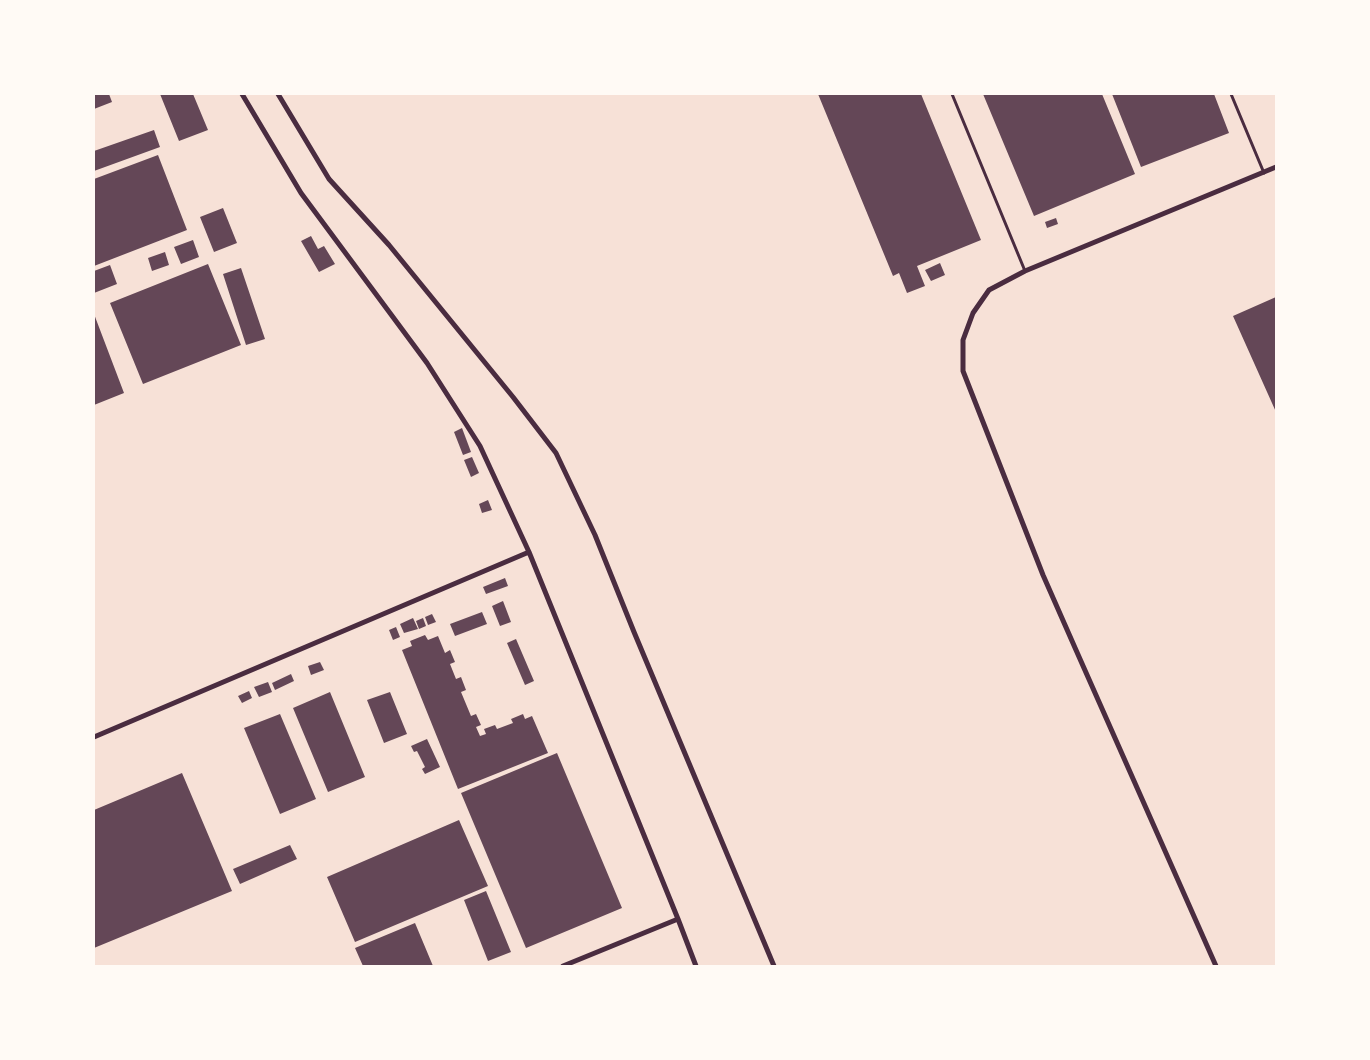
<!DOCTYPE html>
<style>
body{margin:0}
#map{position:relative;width:1370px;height:1060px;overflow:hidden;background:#f7e1d7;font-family:"Space Grotesk",sans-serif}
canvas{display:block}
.frame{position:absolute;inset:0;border:95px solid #fffaf5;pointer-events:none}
</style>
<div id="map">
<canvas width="1370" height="1060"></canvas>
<div class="frame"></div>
</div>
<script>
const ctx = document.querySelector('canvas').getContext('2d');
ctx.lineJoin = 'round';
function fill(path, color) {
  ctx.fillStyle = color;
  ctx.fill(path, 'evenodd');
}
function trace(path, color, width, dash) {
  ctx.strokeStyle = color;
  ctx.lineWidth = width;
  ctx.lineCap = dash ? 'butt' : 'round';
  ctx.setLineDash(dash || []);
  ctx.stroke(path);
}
fill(new Path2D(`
 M94 94H109L112 102 94 109Z
 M160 94H193L208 130 179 141Z
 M818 94H921L981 240 917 266 925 286 907 293 899 273 893 276Z
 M983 94H1102L1135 174 1034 216Z
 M1112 94H1214L1229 133 1141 167Z
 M154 130 160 147 94 171V151Z
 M158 155 187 230 94 266V179Z
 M223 208 237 243 214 252 200 217Z
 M1056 218 1058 224 1047 228 1045 222Z
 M311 236 318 249 324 246 335 264 319 272 301 241Z
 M193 240 199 257 181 264 174 247Z
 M165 252 169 265 152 271 148 258Z
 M940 263 945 275 931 281 925 270Z
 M208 264 241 345 143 384 110 303Z
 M110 265 117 284 94 293V271Z
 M241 268 265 339 246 345 223 274Z
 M1276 297V412L1233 316Z
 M94 314 124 393 94 405Z
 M462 428 471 452 463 455 454 432Z
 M472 457 479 473 471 477 464 460Z
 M488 500 492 510 482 513 479 504Z
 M505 578 508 586 486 594 483 587Z
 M503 601 511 622 500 626 492 606Z
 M482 612 487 624 455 636 450 624Z
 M432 614 436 622 428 625 425 617Z
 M413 618 418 629 404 633 400 624Z
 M423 618 426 626 419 629 416 621Z
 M396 627 400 637 393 640 389 630Z
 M425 635 428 640 438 636 445 653 450 650 455 662 450 664 456 679 461 677 466 690 461 692 471 716 476 714 481 725 476 727 480 736 486 734 484 729 495 725 497 729 513 723 511 719 523 714 525 719 532 716 548 753 458 789 402 650 412 646 410 641Z
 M516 639 534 681 525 685 507 643Z
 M320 662 324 670 311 675 308 666Z
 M291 674 294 681 275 690 272 683Z
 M268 682 272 692 259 697 254 687Z
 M249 691 252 698 242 703 238 696Z
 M330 692 365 777 328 792 293 708Z
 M390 692 407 734 384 743 367 700Z
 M280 714 316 799 280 814 244 728Z
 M427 739 440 767 425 774 422 769 425 767 417 751 414 752 411 746Z
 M557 753 622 908 526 948 461 793Z
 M182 773 232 891 94 948V810Z
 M459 820 488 886 355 942 327 877Z
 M290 845 297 859 240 884 233 869Z
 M486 891 511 952 488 961 464 900Z
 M415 923 433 966H363L355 948Z`), '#644757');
trace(new Path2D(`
 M952 94 1025 271
 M1231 94 1264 173`), '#4a2c40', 3);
trace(new Path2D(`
 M242 94 301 193 427 363 480 446 529 552 678 919
 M278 94 329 179 389 245 513 397 556 453 595 535 634 632 774 966
 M94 737 529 552
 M563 966 678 919 696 966
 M1216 966 1076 650 1043 575 963 371V340L973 313 989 290 1025 271 1276 167`), '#4a2c40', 5);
</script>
